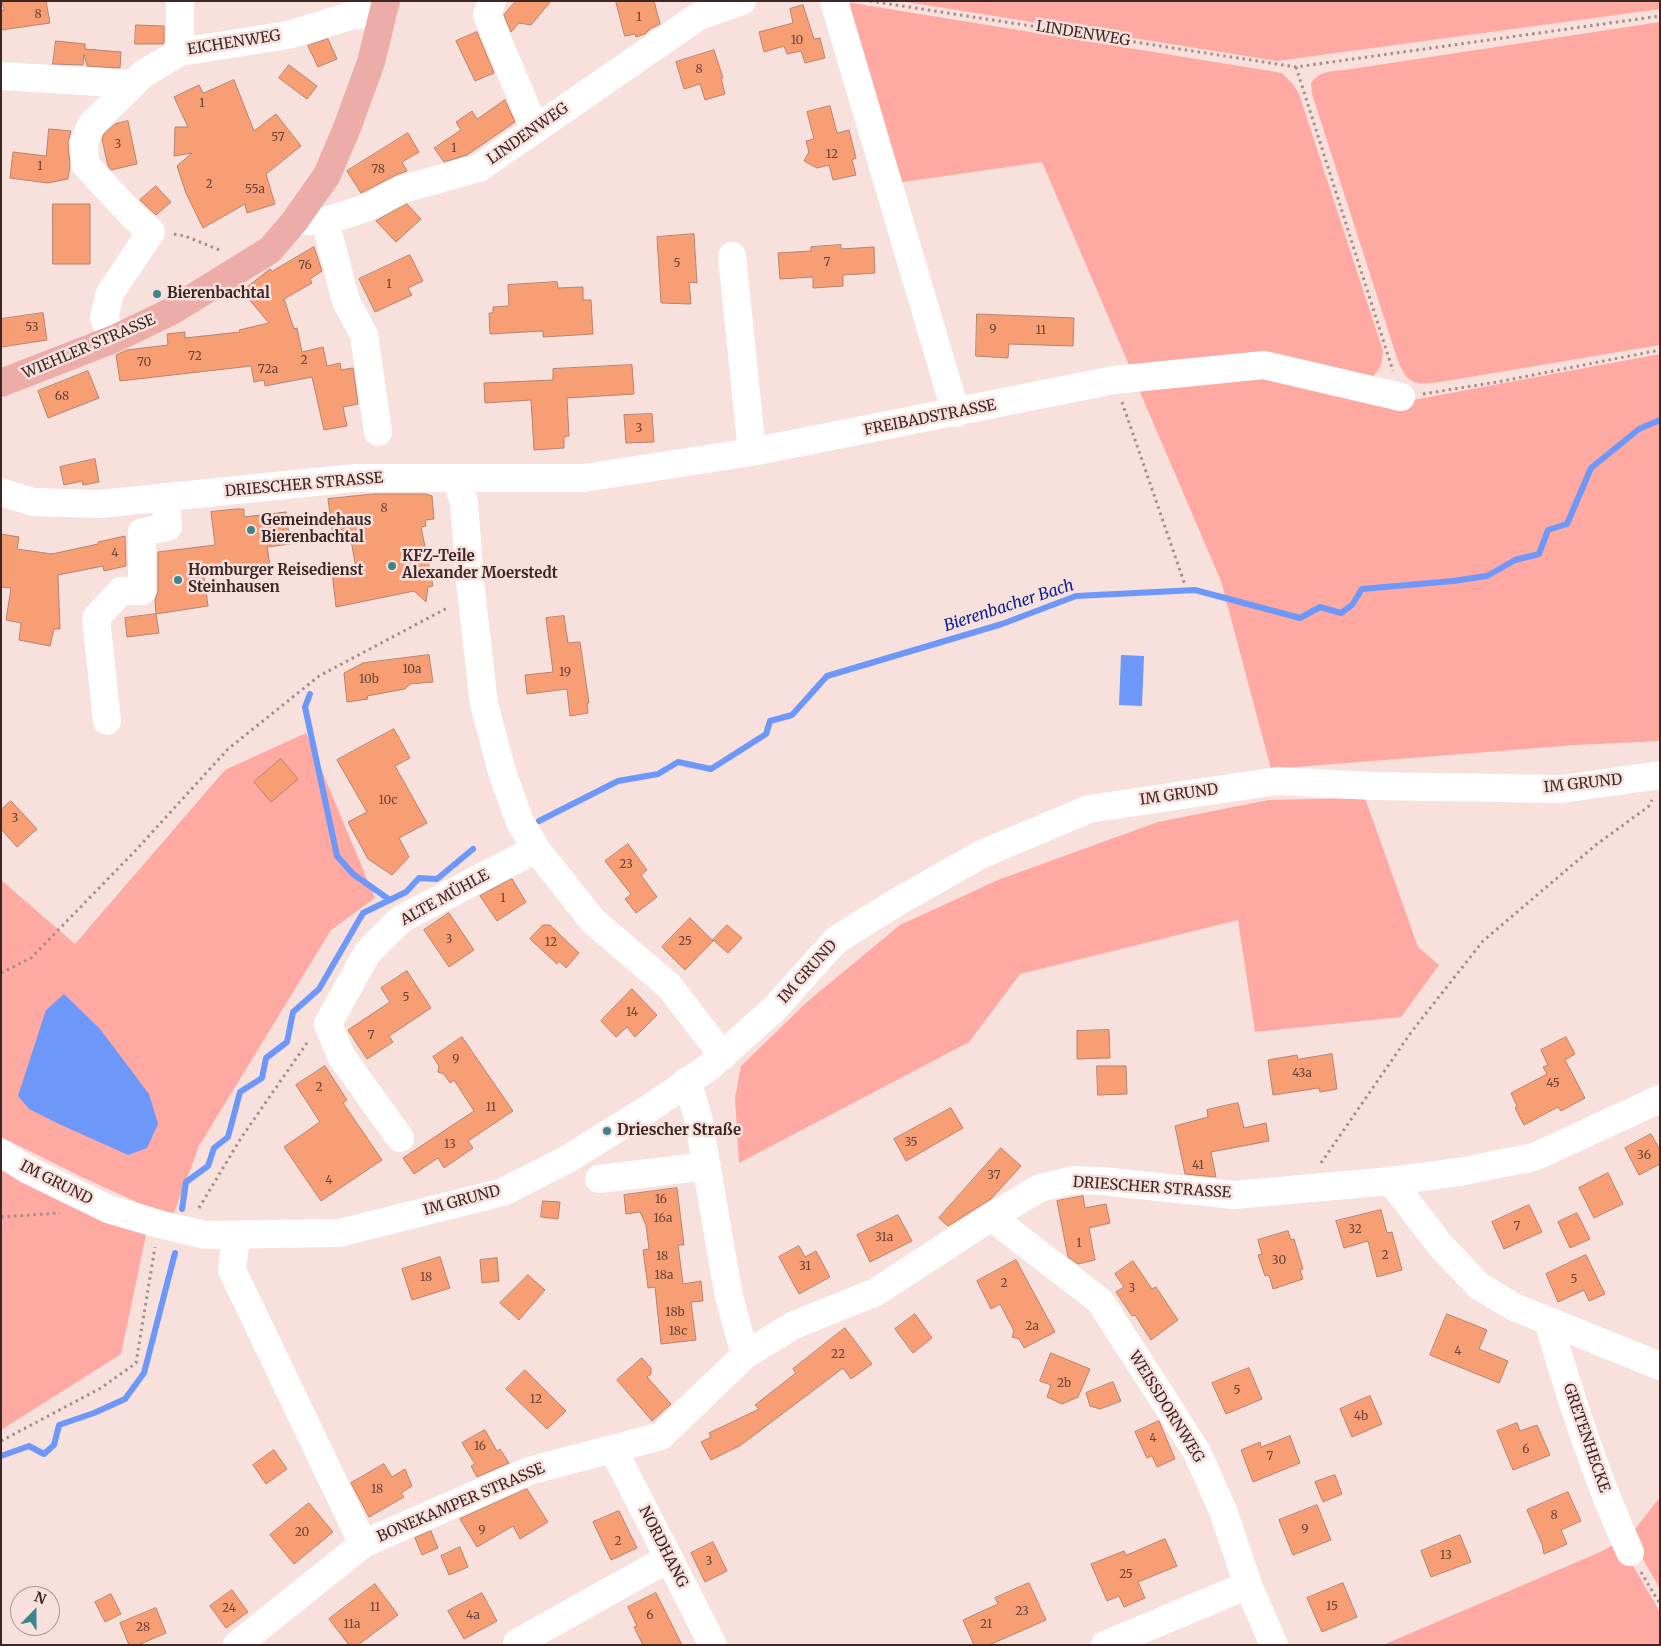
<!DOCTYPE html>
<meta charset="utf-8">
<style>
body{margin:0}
#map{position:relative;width:1661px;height:1646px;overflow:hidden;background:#f8e0dd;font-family:Merriweather,serif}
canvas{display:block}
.frame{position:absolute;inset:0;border:2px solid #3d2725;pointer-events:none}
.north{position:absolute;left:10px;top:1586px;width:50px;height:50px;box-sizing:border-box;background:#f8e0dd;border:1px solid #ad9693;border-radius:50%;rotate:22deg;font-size:14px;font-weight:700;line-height:20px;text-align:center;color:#3d2725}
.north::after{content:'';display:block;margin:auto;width:18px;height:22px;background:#3d858c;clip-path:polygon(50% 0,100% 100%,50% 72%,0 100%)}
</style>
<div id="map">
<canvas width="1661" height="1646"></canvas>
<div class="frame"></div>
<div class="north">N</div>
</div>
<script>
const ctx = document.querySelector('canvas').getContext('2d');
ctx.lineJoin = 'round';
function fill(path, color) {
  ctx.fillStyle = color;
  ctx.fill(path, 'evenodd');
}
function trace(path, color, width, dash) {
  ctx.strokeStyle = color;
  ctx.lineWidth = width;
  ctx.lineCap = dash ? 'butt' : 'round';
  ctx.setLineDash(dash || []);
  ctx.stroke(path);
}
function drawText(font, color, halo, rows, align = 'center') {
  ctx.font = font + ' Merriweather,serif';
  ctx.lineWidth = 5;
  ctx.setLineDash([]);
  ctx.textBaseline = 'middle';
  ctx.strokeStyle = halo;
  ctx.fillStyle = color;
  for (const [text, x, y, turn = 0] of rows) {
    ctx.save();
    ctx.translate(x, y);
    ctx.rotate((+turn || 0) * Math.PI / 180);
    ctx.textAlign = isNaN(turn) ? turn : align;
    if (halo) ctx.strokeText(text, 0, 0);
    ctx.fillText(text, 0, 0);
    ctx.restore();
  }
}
fill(new Path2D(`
 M900 1H1660V9L1277 61Z
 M852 3 1264 70 1282 73 1292 83 1299 94 1383 351C1382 365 1380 371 1368 380L1132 372 1042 162 897 183 846 6Z
 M1660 22V345L1440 382C1415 385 1408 385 1398 361L1312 94 1311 83C1320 71 1331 71 1345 70Z
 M1660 354V741L1576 745 1271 769 1221 581 1137 385 1270 376 1413 400Z
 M306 733 375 898 331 930 199 1146 172 1218 86 1179 1 1137V880L75 944 225 770Z
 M1365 798 1418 947 1439 965 1401 1017 1255 1032 1238 920 1020 974 969 1042 739 1163 735 1098 741 1066 807 1002 900 925 998 880 1158 822 1269 800Z
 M1 1170 146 1235 121 1354 1 1430Z
 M1660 1497V1589L1630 1536Z
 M1619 1542 1660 1612V1645H1383L1598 1553Z`), '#fea9a1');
fill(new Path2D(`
 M1121 655 1144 656 1142 706 1119 705Z
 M64 994 100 1029 149 1094 158 1124 147 1148 128 1155 59 1124 29 1109 18 1096 46 1010Z`), '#6d98f9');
trace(new Path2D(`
 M310 694 305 707 337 856 353 874 390 900
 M539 821 618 781 658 774 678 762 711 769 766 734 770 721 792 715 827 676 1002 624 1076 596 1195 590 1300 618 1320 607 1341 613 1352 605 1362 589 1453 581 1487 576 1515 560 1539 554 1548 530 1567 524 1591 468 1639 429 1660 420
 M182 1209 186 1182 208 1166 214 1148 228 1137 240 1092 262 1078 266 1058 287 1042 293 1012 319 989 363 913 406 892 419 878 437 879 473 849
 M1 1456 29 1446 44 1454 54 1445 59 1425 94 1413 125 1399 144 1373 175 1253`), '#6d98f9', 6);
const building = new Path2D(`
 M2 1H46L50 23 1 30V11L4 10Z
 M516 1H551L531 25 519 23 511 32 504 15Z
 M616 1H654L660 24 650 29 645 34 636 37 635 34 625 36Z
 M803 5 814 39 820 38 825 58 805 63 801 51 787 54 784 46 764 52 759 32 793 23 790 9Z
 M136 25 164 26V43L162 44H135Z
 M477 32 494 73 475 81 456 41Z
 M328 39 337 59 318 67 308 46Z
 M56 41 85 44V49L121 52 120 68 87 66 84 54 83 65 53 64Z
 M714 50 723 78H721L725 94 705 100 700 84 684 89 676 62Z
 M289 65 317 86 307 99 279 78Z
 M234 80 254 131 276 114 301 146 266 174 275 204 247 213 245 204 203 228 186 193 177 166 192 153 174 156 175 127H188L174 97 199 85 203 93Z
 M505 100 515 122 467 155 444 162 434 148 461 130 456 122 472 111 477 119Z
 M830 106 837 133 849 130 856 158 852 160 856 175 833 180 829 165 817 168 804 161 809 152 806 141 814 139 807 112Z
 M128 121 137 164 111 170 108 166 102 139 104 134 115 124Z
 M49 129 71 131 68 142 70 166 68 179 48 183 10 178 13 152 46 156Z
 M408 133 419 152 402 162 407 171 396 175 361 193 347 171Z
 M156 186 171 202 156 215 140 200Z
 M53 204H90V264H53Z
 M407 204 421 219 396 242 376 221Z
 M694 234 697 283 689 282 691 304 661 303 657 237Z
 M841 245V249L874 247 875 273 843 275V286L813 288V277L780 279 778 253 811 251V247Z
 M314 247 322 271 310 279 312 283 284 299 294 329 297 328 302 352 323 347 327 366 340 363 341 370 353 368 358 404 343 407 347 426 324 430 312 377 265 386 264 380 254 382 251 366 120 381 116 355 127 350 168 345 167 334 185 332V338L240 332 239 330 269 323 242 291 270 269 272 271Z
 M410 255 423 281 408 288 412 295 375 312 359 279Z
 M557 282 558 288 583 287V300H591L593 334 543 337V331L490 334 489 313H493V307L509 306 508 285Z
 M43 313 47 340 1 347V319Z
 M977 314 1074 318 1073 346 1009 344 1008 358 976 356Z
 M632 365 634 394 567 398 569 436 564 437V448L534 450 531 400 485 403 484 383 553 380V369Z
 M88 371 99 398 48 418 38 391Z
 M652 414 654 442 626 443 624 415Z
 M95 459 99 482 83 485 82 481 64 485 60 467Z
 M373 494H426L432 496 434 519 425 520 426 526 421 527 433 586 428 587 426 602 414 591 336 607 332 572 356 568 350 535 333 537 328 499Z
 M236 509H244V517L286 512 290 544 267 547 271 571 242 575 240 564 203 569 208 606 156 614 155 600 158 591V552L215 545 211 512Z
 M1 534 19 537 17 549 52 554 98 544V542L125 536 126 566 104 571 103 566 58 575 60 629H54L50 646 19 640 21 623 6 620 11 588 1 587Z
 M156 614 159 633 127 637 125 618Z
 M564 616 568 643 580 642 589 703H587L588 713 570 716 567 689 527 694 525 675 553 672 546 618Z
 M429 655 433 682 410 684 405 689 367 696 368 699 347 702 344 673 363 663Z
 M394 729 410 758 395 766 427 823 399 838 409 857 392 875 368 859 348 822 367 812 337 760Z
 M281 759 298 779 271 802 254 782Z
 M11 801 37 829 17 847 1 829V810Z
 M628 844 647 870 641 875 657 897 636 913 625 899 631 894 605 861Z
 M512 879 526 902 497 921 480 896Z
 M449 913 474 950 449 967 424 930Z
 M690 918 713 941 685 970 662 947Z
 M543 925H550L579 953 566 968 559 961 557 964 530 939Z
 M727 925 742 938 728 953 713 940Z
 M407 971 431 1008 389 1036 393 1042 367 1059 348 1030 390 1002 381 988Z
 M632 989 657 1015 635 1037 627 1027 616 1037 601 1021Z
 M1109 1030 1110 1058 1077 1059V1031Z
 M462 1037 513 1111 468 1141 473 1148 444 1168 438 1158 414 1174 403 1158 474 1111 454 1080 450 1083 444 1074 438 1072 439 1066 433 1057Z
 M1566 1037 1575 1054 1565 1060 1585 1098 1561 1111 1558 1107 1524 1125 1515 1108 1517 1106 1511 1093 1547 1074 1543 1067 1548 1065 1541 1050Z
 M1332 1054 1337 1089 1320 1092 1319 1088 1273 1095 1268 1060 1297 1055 1298 1059Z
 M325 1066 347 1100 343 1103 382 1160 321 1201 284 1147 320 1122 296 1085Z
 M1097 1066H1126L1127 1094 1098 1095Z
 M1238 1103 1244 1128 1266 1123 1269 1141 1211 1152 1216 1177 1185 1174 1175 1126 1208 1117 1207 1110Z
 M951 1108 963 1128 906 1161 894 1139Z
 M1651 1134 1660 1150V1164L1639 1175 1625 1148Z
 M1001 1148 1021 1166 991 1199 948 1226 939 1218Z
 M1608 1173 1623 1204 1594 1218 1579 1188Z
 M677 1188 684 1245H678L683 1284 701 1281 703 1301 691 1302 696 1340 661 1344 655 1287 648 1288 643 1250 649 1249 646 1225 640 1212 626 1214 624 1195Z
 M1083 1196 1085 1208 1106 1204 1110 1223 1089 1228 1095 1260 1078 1264 1068 1257 1057 1201Z
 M543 1201 560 1202 558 1219 541 1217Z
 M1529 1205 1542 1232 1504 1249 1492 1222Z
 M1381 1210 1387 1233 1392 1232 1402 1270 1377 1277 1368 1241 1344 1248 1336 1221Z
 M1577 1213 1590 1239 1570 1248 1558 1222Z
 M898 1215 912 1241 870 1262 857 1235Z
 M1288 1231 1291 1240 1294 1239 1303 1269 1300 1270 1303 1279 1273 1289 1269 1275 1265 1276 1258 1255 1262 1254 1258 1240Z
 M799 1246 805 1257 816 1251 830 1277 799 1294 779 1257Z
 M1586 1255 1605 1294 1589 1301 1584 1290 1558 1302 1546 1274Z
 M440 1257 450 1288 412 1300 402 1269Z
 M497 1258 499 1281 482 1283 480 1260Z
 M1016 1260 1055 1332 1024 1348 1019 1339 1012 1337 1014 1331 1000 1304 991 1309 977 1281Z
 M1133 1261 1152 1289 1156 1287 1178 1320 1151 1340 1135 1315 1132 1316 1116 1292 1124 1287 1115 1274Z
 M528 1275 545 1290 519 1320 500 1303Z
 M915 1314 932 1338 913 1353 895 1329Z
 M1447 1314 1487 1330 1479 1349 1508 1361 1499 1383 1430 1355Z
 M845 1328 872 1364 851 1379 843 1368 741 1445 711 1460 701 1442 711 1437 709 1433 759 1409 755 1405 796 1373 793 1369Z
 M1051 1353 1090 1369 1078 1397 1062 1404 1047 1397 1051 1385 1040 1381Z
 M642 1358 651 1368V1374L647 1377 671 1404 652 1421 617 1380Z
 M1249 1368 1262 1399 1226 1414 1212 1383Z
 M525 1370 566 1411 547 1429 506 1389Z
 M1113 1382 1121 1401 1100 1409 1090 1406 1086 1393Z
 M1370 1396 1382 1424 1352 1437 1340 1409Z
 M1159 1421 1175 1459 1157 1467 1152 1456 1147 1458 1135 1432Z
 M1517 1423 1520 1431 1537 1425 1550 1455 1513 1470 1497 1431Z
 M485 1430 497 1451 500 1449 509 1463 477 1477 471 1466 475 1464 462 1443Z
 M1290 1436 1300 1463 1253 1482 1241 1450 1260 1442 1261 1447Z
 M274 1450 287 1469 266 1484 253 1465Z
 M384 1464 392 1477 405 1469 412 1486 401 1493 404 1497 369 1517 351 1483Z
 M1335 1475 1342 1494 1323 1502 1315 1482Z
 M527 1489 548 1522 520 1539 513 1526 477 1547 460 1519Z
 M1568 1492 1581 1521 1561 1530 1567 1544 1544 1554 1542 1544 1527 1510Z
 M309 1503 333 1532 294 1564 270 1535Z
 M1317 1505 1331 1540 1293 1555 1279 1520Z
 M619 1511 637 1548 611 1560 593 1522Z
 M431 1531 438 1548 422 1555 415 1538Z
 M1460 1535 1471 1562 1431 1577 1421 1551Z
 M1165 1539 1177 1566 1138 1582 1145 1598 1124 1607 1119 1596 1107 1601 1091 1564 1124 1551 1126 1555Z
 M713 1542 727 1571 705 1582 691 1553Z
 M460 1547 468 1567 449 1575 441 1556Z
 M1029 1583 1046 1620 989 1645H974L963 1620 998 1604 995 1598Z
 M1343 1583 1357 1617 1322 1632 1307 1598Z
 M375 1584 398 1615 358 1645H349L329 1619Z
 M232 1590 248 1612 226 1628 210 1606Z
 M482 1593 497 1621 464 1639 448 1611Z
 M656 1593 682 1645H643L634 1627 637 1626 628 1607Z
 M111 1594 121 1614 105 1622 95 1602Z
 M156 1608 166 1633 138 1645H129L120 1623Z`);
fill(building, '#f89e75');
trace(building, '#b4846f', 1);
trace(new Path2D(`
 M870 1 1296 67 1660 16
 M1296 67 1393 371
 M174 234 185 236 222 251
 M1423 394 1497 382 1660 350
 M1122 402 1185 585
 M1 973 31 958 136 850 228 749 319 676 449 607
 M1321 1163 1412 1031 1483 941 1597 844 1648 807 1652 800
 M199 1208 241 1138 309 1040
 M1 1217 60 1213
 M1 1441 101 1388 136 1363 155 1247
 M1641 1572 1660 1604`), '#a48d8b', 3, [2.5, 4]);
trace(new Path2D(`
 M180 1V52
 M492 1 487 15 535 129
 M834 1 956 413
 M1 76 131 84
 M325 221 346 301 364 335 378 432
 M294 222 329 220 369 207 403 189 479 168 699 16 742 1
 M732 256 752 452
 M114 339 104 318 110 293 151 232 133 216 85 164 84 142 91 125 143 74 180 52 288 35 350 16 384 12
 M456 479 464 502 470 581 484 704 502 772 520 822 536 849 593 921 669 986 723 1056
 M1 492 33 502 100 504 354 478H584L752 452 1114 380 1264 365 1401 397
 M107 721 96 618 121 591H142V532L168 527 165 497
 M687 1081 698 1117 729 1297 745 1355
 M400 1138 341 1056 328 1024 367 953 401 919 536 849
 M1 1153 28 1170 108 1209 159 1224 205 1235 339 1233 503 1192 566 1160 653 1106 709 1067 774 1009 836 940 897 902 982 854 1089 809 1277 781 1372 786 1562 789 1660 775
 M599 1179 707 1166
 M1391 1181 1440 1245 1479 1286 1514 1307 1660 1366
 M991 1217 1100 1301 1197 1452 1223 1511 1248 1585 1274 1645
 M236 1236 232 1270 363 1544
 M1548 1321C1571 1399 1596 1478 1630 1552
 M613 1449 713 1645
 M517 1643 669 1558
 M237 1645 363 1544 529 1471 661 1436 745 1355 794 1325 876 1292 991 1217 1040 1188 1073 1180 1102 1181 1234 1195 1391 1181 1459 1172 1534 1157 1660 1099
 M1105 1645 1248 1585`), '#fff', 28);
trace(new Path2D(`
 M1 383 114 339 170 312 270 250 294 222 327 175 347 128 371 62 386 1`), '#ecada9', 28);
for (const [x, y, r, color] of [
 [157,294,5,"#3d858c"],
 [251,530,5,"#3d858c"],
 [392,566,5,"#3d858c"],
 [178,580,5,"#3d858c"],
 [607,1131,5,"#3d858c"]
]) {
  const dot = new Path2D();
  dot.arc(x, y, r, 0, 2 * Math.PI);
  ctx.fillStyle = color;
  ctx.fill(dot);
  trace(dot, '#f8e0dd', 2);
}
drawText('12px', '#6c4539', null, [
 ["8",38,15],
 ["1",639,18],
 ["10",797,41],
 ["8",699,70],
 ["1",202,104],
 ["57",278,138],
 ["3",118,145],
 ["1",454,149],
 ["12",832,155],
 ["1",40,167],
 ["78",378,170],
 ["2",209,185],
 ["55a",255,190],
 ["7",827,263],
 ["5",677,264],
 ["76",305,266],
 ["1",389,285],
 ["53",32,328],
 ["9",993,330],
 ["11",1041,331],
 ["72",195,357],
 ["2",304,361],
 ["70",144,363],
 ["72a",268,370],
 ["68",62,397],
 ["3",639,429],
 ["8",384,509],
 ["4",115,554],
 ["10a",412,670],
 ["19",565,673],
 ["10b",369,680],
 ["10c",388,801],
 ["3",15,819],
 ["23",626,865],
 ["1",503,899],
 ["3",449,940],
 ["25",685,942],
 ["12",551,943],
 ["5",406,998],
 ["14",632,1013],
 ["7",371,1036],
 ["9",456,1060],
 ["43a",1302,1074],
 ["45",1553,1084],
 ["2",319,1088],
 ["11",491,1108],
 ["35",911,1143],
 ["13",450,1145],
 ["36",1644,1156],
 ["41",1198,1166],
 ["37",994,1176],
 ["4",329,1181],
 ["16",661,1200],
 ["16a",663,1219],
 ["7",1517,1227],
 ["32",1355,1230],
 ["31a",884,1238],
 ["1",1079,1244],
 ["2",1385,1256],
 ["18",662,1257],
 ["30",1279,1261],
 ["31",805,1267],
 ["18a",664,1276],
 ["18",426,1278],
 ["5",1574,1280],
 ["2",1004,1284],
 ["3",1132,1289],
 ["18b",675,1313],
 ["2a",1032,1327],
 ["18c",678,1332],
 ["4",1458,1352],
 ["22",838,1355],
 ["2b",1064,1384],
 ["5",1237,1391],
 ["12",536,1400],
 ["4b",1361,1417],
 ["4",1153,1439],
 ["16",480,1447],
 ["6",1526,1450],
 ["7",1270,1457],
 ["18",377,1490],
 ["8",1554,1516],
 ["9",1305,1530],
 ["9",482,1531],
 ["20",302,1533],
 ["2",618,1542],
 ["13",1446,1556],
 ["3",709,1562],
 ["25",1126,1575],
 ["15",1332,1607],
 ["11",375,1608],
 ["24",229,1609],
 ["23",1022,1612],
 ["4a",473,1616],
 ["6",650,1616],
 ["11a",352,1625],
 ["21",986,1625],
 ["28",143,1628]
]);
drawText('15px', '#3d2725', '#f8e0dd', [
 ["LINDENWEG",1083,34,9],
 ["EICHENWEG",234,43,-9],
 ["LINDENWEG",528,134,-35],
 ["WIEHLER STRASSE",89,347,-23],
 ["FREIBADSTRASSE",930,418,-11],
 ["DRIESCHER STRASSE",304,485,-5],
 ["IM GRUND",1583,784,-6],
 ["IM GRUND",1179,795,-8],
 ["ALTE MÜHLE",445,898,-29],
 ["IM GRUND",808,972,-48],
 ["IM GRUND",56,1183,27],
 ["DRIESCHER STRASSE",1152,1188,4],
 ["IM GRUND",462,1201,-15],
 ["WEISSDORNWEG",1166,1407,58],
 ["GRETENHECKE",1586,1438,71],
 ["BONEKAMPER STRASSE",461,1503,-23],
 ["NORDHANG",663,1547,63]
]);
drawText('bold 15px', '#3d2725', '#f8e0dd', [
 ["Bierenbachtal",167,294],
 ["Gemeindehaus",261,521],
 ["Bierenbachtal",261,538],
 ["KFZ-Teile",402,557],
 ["Alexander Moerstedt",402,574],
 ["Homburger Reisedienst",188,571],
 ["Steinhausen",188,588],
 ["Driescher Straße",617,1131]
], 'left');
drawText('italic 16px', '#051f8f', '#f8e0dd', [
 ["Bierenbacher Bach",1009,606,-18]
]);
</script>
